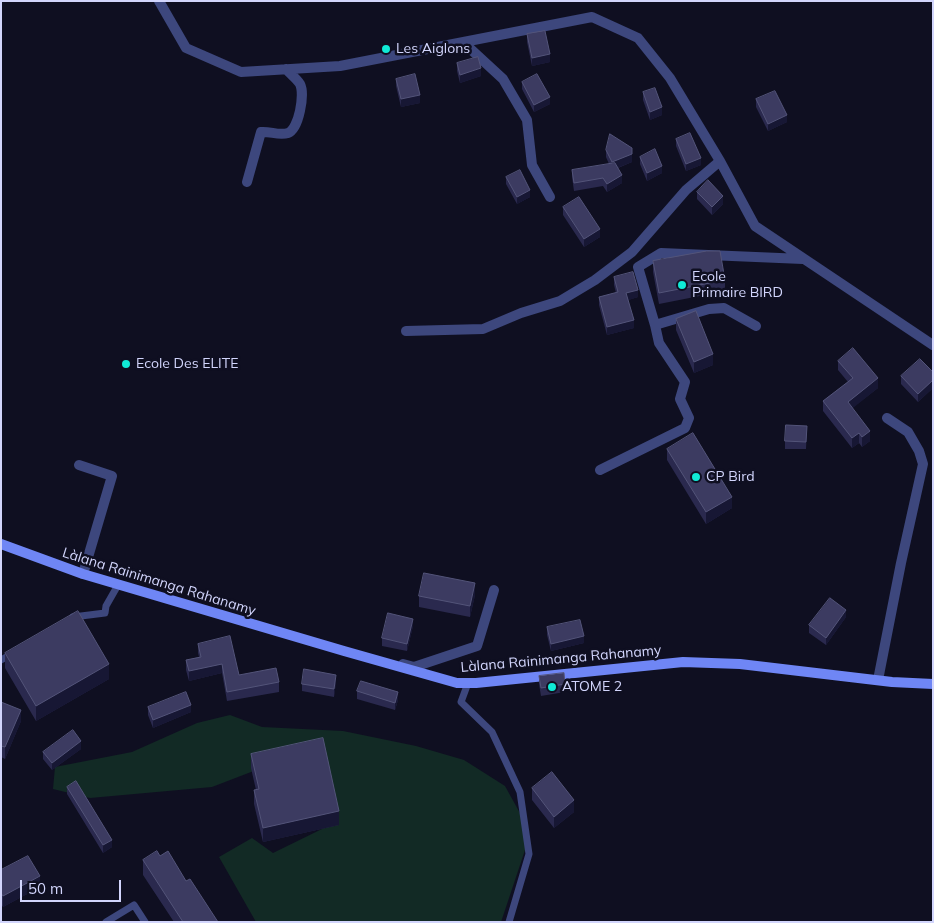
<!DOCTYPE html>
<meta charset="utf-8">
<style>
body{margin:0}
#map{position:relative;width:934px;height:923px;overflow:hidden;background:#0f0f21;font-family:Mulish,sans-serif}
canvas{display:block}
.frame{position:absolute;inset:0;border:2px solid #d2d5fc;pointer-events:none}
.scale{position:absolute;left:20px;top:880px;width:101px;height:22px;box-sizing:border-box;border:2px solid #d2d5fc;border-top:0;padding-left:6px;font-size:15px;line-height:18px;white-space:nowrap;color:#d2d5fc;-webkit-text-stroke:4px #0f0f21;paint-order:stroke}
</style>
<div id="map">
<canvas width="934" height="923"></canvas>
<div class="frame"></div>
<div class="scale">50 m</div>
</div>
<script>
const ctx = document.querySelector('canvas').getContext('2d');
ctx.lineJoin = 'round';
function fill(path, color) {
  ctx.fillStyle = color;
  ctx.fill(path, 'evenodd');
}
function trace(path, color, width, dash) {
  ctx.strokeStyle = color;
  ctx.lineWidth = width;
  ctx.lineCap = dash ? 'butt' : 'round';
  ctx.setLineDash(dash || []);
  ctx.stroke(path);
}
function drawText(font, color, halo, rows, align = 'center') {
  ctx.font = font + ' Mulish,sans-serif';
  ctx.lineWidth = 5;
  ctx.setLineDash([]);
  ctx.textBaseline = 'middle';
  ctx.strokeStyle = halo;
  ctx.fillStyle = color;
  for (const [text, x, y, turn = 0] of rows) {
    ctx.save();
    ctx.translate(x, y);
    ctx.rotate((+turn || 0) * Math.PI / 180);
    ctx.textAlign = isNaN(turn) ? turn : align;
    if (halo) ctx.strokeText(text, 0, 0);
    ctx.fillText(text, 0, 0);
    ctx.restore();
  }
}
fill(new Path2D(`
 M230 715 262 727 343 731 416 746 464 760 505 786 526 824V847L501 922H256L219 857 252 838 273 853 324 828 327 797 264 767 212 787 90 798 53 789 55 767 132 752 197 723Z`), '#122a25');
trace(new Path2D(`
 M73 617 105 613 106 606 118 585
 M1 660 12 654
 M468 683 461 702 492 732 520 792 529 854 509 922
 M106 922 134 905 145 922`), '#3d477d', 7);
trace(new Path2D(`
 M159 1 186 48 241 72 340 66 592 17 638 38 670 78 720 161 755 226 933 345
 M464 43 503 79 527 120 532 165 550 197
 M247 182 261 132C270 131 279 136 288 133 299 129 305 94 300 84 297 79 290 74 286 69
 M756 326 724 308 709 309 655 325 638 267 661 253 803 259
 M406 331 483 329 521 313 560 301 595 280 632 252 686 190 720 161
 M79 465 112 476 83 574
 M600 470 685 428 689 418 680 399 685 382 659 343 655 325
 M403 664 414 667 477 646 494 590
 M878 680 901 563 923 464 919 451 908 432 887 418`), '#3d477d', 10);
trace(new Path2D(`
 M1 544 83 574 344 651 457 683H476L683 662 740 664 892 682 933 684`), '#6f86f5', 10);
fill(new Path2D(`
 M527 34 550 62 532 66 527 42Z
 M457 63 481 76 460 83 457 71Z
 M396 79 420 103 401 107 396 86Z
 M522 82 550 104 534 112 522 89Z
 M643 92 662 115 650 120 643 100Z
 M756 99 787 122 768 131 756 107Z
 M676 139 701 165 686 171 676 146Z
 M606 150 632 156V162L618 168 622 183 607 192 603 186 574 191 572 177V170L609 164 606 157Z
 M640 157 662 173 647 181 640 164Z
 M506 177 530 197 517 204 506 184Z
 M697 192 723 204 712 215 697 199Z
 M563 207 600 237 584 247 563 215Z
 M653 261 725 280V291L659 304 653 272Z
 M614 277 638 297 628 300 634 328 607 335 599 305V297L616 293 614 285Z
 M676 319 713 365 694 373 676 330Z
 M838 361 878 388 852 408 870 441 862 447 859 443 852 448 823 411V401L848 382 838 370Z
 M933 372V388L918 402 901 384V376Z
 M807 426 806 449H785V441Z
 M667 449 732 508 706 524 667 460Z
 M475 595 470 617 419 607V596Z
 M846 617 826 645 809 633V625Z
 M413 626 407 651 382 646V638Z
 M547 627 584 643 551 651 547 635Z
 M198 644 239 675 279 682V692L227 701 222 673 189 681 186 670V660L199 657 198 653Z
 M5 653 109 679 36 721 5 668Z
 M539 676 565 684V692L541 696 539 684Z
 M336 682 334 697 302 691V684Z
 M357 691 398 700 395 710 357 699Z
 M1 702 21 721 5 759 1 757Z
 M148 707 191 712 153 728 148 715Z
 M81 749 52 770 43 759V752Z
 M251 754 339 825 263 842 254 804V790H256L251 768Z
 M67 787 112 847 103 853 67 794Z
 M532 788 574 812 554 828 532 800Z
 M160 856 186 881 218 922H174L143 875V860Z
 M1 870 40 887 3 907 1 904Z`), '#2a294e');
fill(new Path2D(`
 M550 54V62L532 66V58Z
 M481 68V76L460 83V75Z
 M420 95V103L401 107V99Z
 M550 97V104L534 112V105Z
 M662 107V115L650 120V112Z
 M787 115V122L768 131V124Z
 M632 148V162L612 170V162Z
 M701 158V165L686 171V164Z
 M662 166V173L647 181V173Z
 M622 175V183L607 192V184Z
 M530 190V197L517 204V197Z
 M723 196V204L712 215V207Z
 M600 229V237L584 247V239Z
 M638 290V297L626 301V293Z
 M634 320V328L607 335V327Z
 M713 354V365L694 373V362Z
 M878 378V388L848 412V402Z
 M933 380V388L918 402V394Z
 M870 431V441L862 447V437Z
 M859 433V443L852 448V438Z
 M732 497V508L706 524V512Z
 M475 583V595L470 617V606Z
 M846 610V617L826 645V638Z
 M413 619V626L407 651V644Z
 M584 636V643L551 651V644Z
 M109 664V679L36 721V706Z
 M222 664V673L189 681V671Z
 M336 675V682L334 697V689Z
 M398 692V700L395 710V703Z
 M191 705V712L153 728V720Z
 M21 710V721L5 759V747Z
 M81 741V749L52 770V763Z
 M574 800V812L554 828V817Z
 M339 811V825L263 842V828Z
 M112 840V847L103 853V845Z
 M40 876V887L3 907V896Z`), '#171734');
const building = new Path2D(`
 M545 31 550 54 532 58 527 34Z
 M478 57 481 68 460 75 457 63Z
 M415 74 420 95 401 99 396 79Z
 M537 74 550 97 534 105 522 82Z
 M655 88 662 107 650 112 643 92Z
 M775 91 787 115 768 124 756 99Z
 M690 133 701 158 686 164 676 139Z
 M610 134 632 148V154L612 162 606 150Z
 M655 149 662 166 647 173 640 157Z
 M615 163 622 175 607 184 603 178 574 183 572 170Z
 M520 170 530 190 517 197 506 177Z
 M708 180 723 196 712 207 697 192Z
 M579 197 600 229 584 239 563 207Z
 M707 251H720L725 280 659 293 653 261Z
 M633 272 638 290 626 293 634 320 607 327 599 297 618 292 614 277Z
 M696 311 713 354 694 362 676 319Z
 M853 348 878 378 848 402 870 431 862 437 859 433 852 438 823 401 853 378 838 361Z
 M920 359 933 372V380L918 394 901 376Z
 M786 425 807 426 806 442 785 441Z
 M693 433 732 497 706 512 667 449Z
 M424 573 475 583 470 606 419 596Z
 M830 598 846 610 826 638 809 625Z
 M78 611 109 664 36 706 5 653Z
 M388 613 413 619 407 644 382 638Z
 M580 620 584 636 551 644 547 627Z
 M230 636 239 675 276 668 279 682 227 692 222 664 189 671 186 660 201 657 198 644Z
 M304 669 336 675 334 689 302 684Z
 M564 673 565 684 541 688 539 676Z
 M361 681 398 692 395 703 357 691Z
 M186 692 191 705 153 720 148 707Z
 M1 702 21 710 5 747 1 746Z
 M73 730 81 741 52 763 43 752Z
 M323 738 339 811 263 828 254 790 259 789 251 754Z
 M552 772 574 800 554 817 532 788Z
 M76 781 112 840 103 845 67 787Z
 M157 851 160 856 168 851 186 881 190 879 218 922H183L143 860Z
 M28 856 40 876 3 896 1 893V870Z`);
fill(building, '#3c3b61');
trace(building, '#535479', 1);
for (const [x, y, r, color] of [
 [386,49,5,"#10ead6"],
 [682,285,5,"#10ead6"],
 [126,364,5,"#10ead6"],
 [696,477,5,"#10ead6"],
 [552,687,5,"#10ead6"]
]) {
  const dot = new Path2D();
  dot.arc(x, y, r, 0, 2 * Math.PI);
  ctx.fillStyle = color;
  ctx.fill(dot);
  trace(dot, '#0f0f21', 2);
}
drawText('14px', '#d2d5fc', '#0f0f21', [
 ["Les Aiglons",396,49],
 ["Ecole",692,277],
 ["Primaire BIRD",692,293],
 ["Ecole Des ELITE",136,364],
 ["CP Bird",706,477],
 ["ATOME 2",562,687]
], 'left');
drawText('14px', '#d2d5fc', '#0f0f21', [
 ["Làlana Rainimanga Rahanamy",159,582,17],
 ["Làlana Rainimanga Rahanamy",561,659,-5]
]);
</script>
